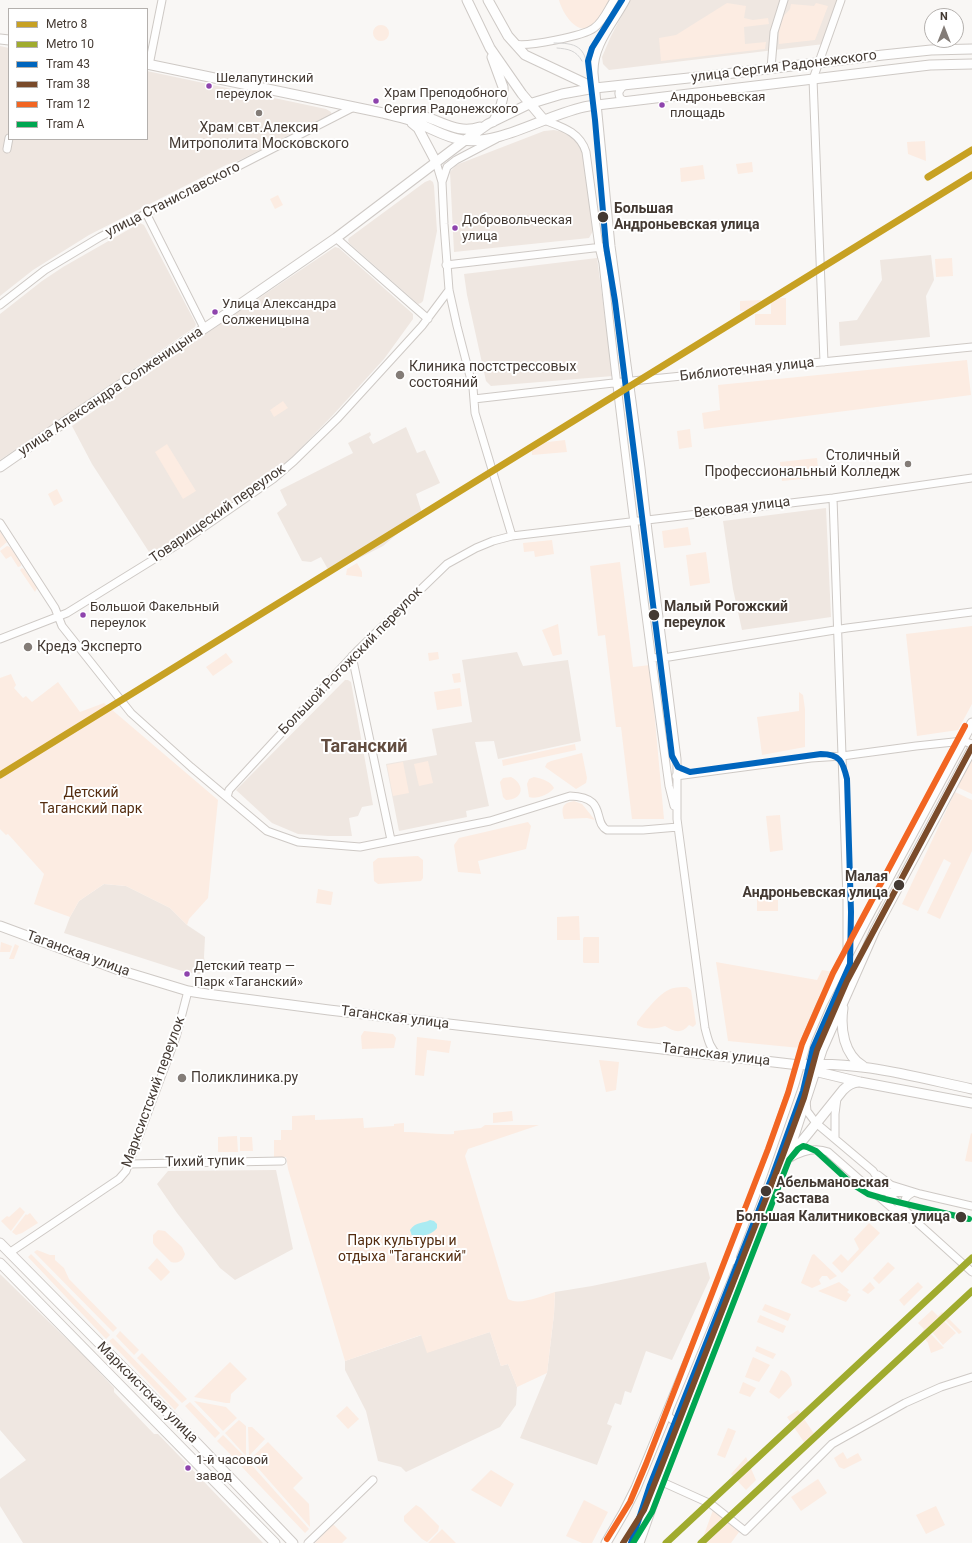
<!DOCTYPE html>
<meta charset="utf-8">
<style>
body{margin:0}
#map{position:relative;width:972px;height:1543px;overflow:hidden;background:#f9f7f5;font-family:Roboto,sans-serif}
canvas{display:block}
.legend{position:absolute;left:8px;top:8px;width:140px;height:132px;box-sizing:border-box;background:#fff;border:1px solid #b4b0ad;margin:0;padding:5px 7px;list-style:none;font-size:12px;color:#443a33}
.legend li{display:flex;align-items:center;gap:8px;height:20px}
.legend b{width:20px;border:1px solid #b4b0ad}
.north{position:absolute;left:924px;top:8px;width:40px;height:40px;box-sizing:border-box;background:#fff;border:1px solid #b4b0ad;border-radius:50%;rotate:0deg;font-size:11px;font-weight:700;line-height:16px;text-align:center;color:#443a33}
.north::after{content:'';display:block;margin:auto;width:14px;height:18px;background:#837c77;clip-path:polygon(50% 0,100% 100%,50% 72%,0 100%)}
</style>
<div id="map">
<canvas width="972" height="1543"></canvas>
<ul class="legend">
<li><b style="height:5px;background:#c7a123"></b>Metro 8</li>
<li><b style="height:5px;background:#a0ab2e"></b>Metro 10</li>
<li><b style="height:5px;background:#0065bd"></b>Tram 43</li>
<li><b style="height:5px;background:#7a4b2a"></b>Tram 38</li>
<li><b style="height:5px;background:#f26522"></b>Tram 12</li>
<li><b style="height:5px;background:#00a651"></b>Tram А</li>
</ul>
<div class="north">N</div>
</div>
<script>
const ctx = document.querySelector('canvas').getContext('2d');
ctx.lineJoin = 'round';
function fill(path, color) {
  ctx.fillStyle = color;
  ctx.fill(path, 'evenodd');
}
function trace(path, color, width, dash) {
  ctx.strokeStyle = color;
  ctx.lineWidth = width;
  ctx.lineCap = dash ? 'butt' : 'round';
  ctx.setLineDash(dash || []);
  ctx.stroke(path);
}
function drawText(font, color, halo, rows, align = 'center') {
  ctx.font = font + ' Roboto,sans-serif';
  ctx.lineWidth = 4;
  ctx.setLineDash([]);
  ctx.textBaseline = 'middle';
  ctx.strokeStyle = halo;
  ctx.fillStyle = color;
  for (const [text, x, y, turn = 0] of rows) {
    ctx.save();
    ctx.translate(x, y);
    ctx.rotate((+turn || 0) * Math.PI / 180);
    ctx.textAlign = isNaN(turn) ? turn : align;
    if (halo) ctx.strokeText(text, 0, 0);
    ctx.fillText(text, 0, 0);
    ctx.restore();
  }
}
fill(new Path2D(`
 M630 0H839L824 44 609 70 603 64 602 57 611 36Z
 M0 46 9 48V139H147V71L326 109 331 112 332 116 327 120 321 119 240 160 226 165 89 235 33 270 0 296Z
 M554 130 564 132 574 137 584 152 593 231 589 238 454 252 450 172 456 165 544 131Z
 M430 180 433 182 434 186 437 231 423 301 421 303 418 304 349 243 348 240 349 238 425 182Z
 M140 223 144 225 196 324 195 327 0 460V314L42 281 63 267Z
 M335 247 339 248 413 314V319L384 359 333 415 290 459 259 483 185 534 151 555 92 464 72 426 192 343Z
 M931 255 934 280 926 296 930 337 840 346 839 322 857 320 882 280 880 260Z
 M597 258 613 376 491 386 486 381 467 295 464 274Z
 M406 427 417 453 425 450 440 483 416 494 422 513 383 546 330 573 321 557 311 562 302 561 277 513 287 505 280 490 353 453 348 443 370 432 371 435 369 437 373 444Z
 M826 508 831 617 742 630 733 589 723 521Z
 M517 652 523 666 568 660 581 741 498 759 494 741 475 742 489 806 466 811 467 817 399 831 386 764 437 755 432 729 472 722 462 660Z
 M345 680H348L351 682 373 805 362 807 358 816 349 818 352 836H328L298 834 272 823 236 790Z
 M104 884 126 886 170 908 187 925 205 937 204 957 206 970 205 974H196L182 971 64 933 70 917 79 901Z
 M276 1170 293 1249 235 1280 220 1268 177 1213 157 1184 168 1171Z
 M706 1262 710 1278 672 1360 646 1351 631 1393 625 1391 621 1405 615 1403 607 1424 612 1426 597 1465 520 1438 547 1373 554 1314 555 1292 592 1286Z
 M0 1274 86 1358 114 1388V1392L154 1434H158L263 1543H23L0 1506V1479L26 1460 0 1430Z
 M490 1332 501 1366 508 1364 517 1387 516 1405 500 1427 406 1472 401 1467 378 1461 366 1411 345 1370V1361L422 1335 428 1352Z`), '#efe7e1');
fill(new Path2D(`
 M559 0H610C606 7 602 16 597 22 580 41 563 15 559 0Z
 M727 3 746 6 744 18 753 20 768 18 769 24 744 27 745 44 766 42 765 49 661 61 659 38 676 35Z
 M816 3 828 6 815 40 779 44V21L790 9 791 4 814 6Z
 M373 33a8 8 0 1 1 16 0a8 8 0 1 1-16 0Z
 M925 141 926 161 908 154 907 142Z
 M752 162 753 172 738 174 736 164Z
 M703 165 705 179 681 182 680 168Z
 M278 195 283 205 275 209 270 199Z
 M952 258 953 276 936 277 935 259Z
 M771 298H786V325H755V314H771Z
 M761 300V310L740 311V301Z
 M967 360 971 395 704 429 702 413 720 410 718 385Z
 M283 401 288 408 274 417 270 410Z
 M690 429 692 447 679 449 677 431Z
 M565 440 567 452 532 455 531 444Z
 M167 444 196 491 183 499 155 452Z
 M817 458 819 477 782 481 780 462Z
 M57 489 63 501 54 506 48 494Z
 M688 527 691 545 664 548 662 531Z
 M0 531 7 542 0 548Z
 M552 540 554 554 535 557 534 551 524 552 523 543Z
 M7 546 10 547 21 563V566L18 567 11 556 6 559 0 551Z
 M706 552 710 583 690 586 686 555Z
 M620 562 633 667 650 665 664 819H632L621 727H616L605 635 598 636 590 566Z
 M357 563 362 572V577L346 575 347 569Z
 M22 568 24 569 37 588 35 592 20 570Z
 M558 624 562 654 553 656 542 630Z
 M972 626V704L958 730 917 736 906 634Z
 M438 652 439 659 429 661 428 653Z
 M226 653 233 662 213 676 206 667Z
 M460 673 461 682 454 683 452 674Z
 M11 674 16 685 14 688 23 698 26 696 32 702 58 682 80 712 104 703 218 800 208 898 189 919 187 925 170 908 126 886 104 884 79 901 70 917 34 904 44 874 8 834 6 835 0 829V678Z
 M460 688 462 706 437 710 434 692Z
 M799 692 803 695 805 709V747L762 755 757 717 799 711Z
 M575 744 576 750 503 766 502 760Z
 M582 753 587 778 586 783 576 789 545 767 547 763 551 761Z
 M972 760V794L957 787Z
 M428 761 433 783 419 786 414 764Z
 M403 762 409 793 393 796 387 765Z
 M511 777C526 785 523 800 506 800L503 797 500 782 503 778Z
 M534 777C543 779 550 781 554 788 550 794 536 800 529 797L527 784 529 779Z
 M955 792 972 800V851L940 919 927 913 951 863 944 859 918 911 902 904Z
 M574 801 582 804 595 820 587 818 564 819C561 808 562 803 574 801Z
 M780 815 783 850 770 852 766 816Z
 M528 822 531 826 526 849 478 861 481 874 458 872 454 845 459 838Z
 M418 856 423 860V878L421 881 378 884 374 881 373 862 378 858Z
 M318 889 333 892 331 905 316 903Z
 M757 899 778 900V911H757Z
 M579 916 580 940H557V917Z
 M584 937H599V963H584L583 962V939Z
 M1 942 12 946 10 952H0Z
 M15 944 19 946 14 959H9Z
 M716 962 817 980 822 970 833 972 815 1009 800 1048 728 1041Z
 M687 987 691 990 696 1024 693 1027 689 1025C682 1034 674 1032 665 1026 657 1029 645 1030 637 1025V1022C645 1012 661 990 674 988 678 987 682 987 687 987Z
 M364 1031 393 1034 396 1038 394 1048 362 1049 361 1036Z
 M417 1037 451 1041 449 1053 427 1050 424 1076 415 1075Z
 M599 1060 619 1062 616 1090 606 1092Z
 M512 1111 513 1121 493 1123V1113Z
 M315 1115V1120L363 1118 364 1128 394 1126V1124L404 1123V1132C421 1132 437 1135 454 1134V1131L481 1128 485 1125H539L468 1149 465 1156 508 1299C518 1306 543 1296 555 1292L554 1314 547 1373 517 1387 508 1364 501 1366 490 1332 427 1353 421 1335 345 1361 288 1169 286 1157H274V1140H281V1130H292V1116Z
 M971 1133 972 1134V1162L965 1161Z
 M237 1136 238 1152H218V1137Z
 M240 1137H252L253 1151H240Z
 M20 1207 25 1212 11 1231 1 1221 7 1216 9 1217Z
 M30 1213 38 1223 22 1233 16 1235 12 1232 26 1214 27 1215Z
 M869 1223 880 1233 842 1273 832 1263 841 1254 848 1261 859 1249 854 1239Z
 M158 1230 165 1231 182 1247 185 1254C183 1261 178 1264 171 1262L155 1246 153 1243V1235Z
 M37 1250 50 1255H55V1260L64 1268 69 1279 117 1328 113 1332 34 1252Z
 M31 1254 110 1335 106 1339 28 1257Z
 M814 1254 837 1276 830 1280 827 1276H822L819 1280 821 1284 812 1288 801 1283 812 1255Z
 M157 1258 170 1272 161 1281 148 1268Z
 M888 1262 895 1268 879 1284 873 1278Z
 M839 1282 849 1290 847 1292 851 1295 846 1302 818 1291Z
 M870 1282 875 1288 868 1294 862 1290Z
 M918 1282 923 1287 904 1306 899 1300Z
 M765 1304 791 1314 788 1321 762 1310Z
 M932 1310 938 1316 942 1312 962 1332 959 1334 944 1319 929 1332 944 1348 931 1353 928 1343 921 1333 924 1329 918 1323Z
 M760 1315 786 1326 783 1333 757 1322Z
 M944 1321 956 1333 943 1345 932 1332Z
 M120 1331 139 1350 134 1355 116 1336Z
 M113 1338 179 1405 175 1410 109 1341Z
 M757 1346 776 1354 773 1359 755 1351Z
 M142 1353 187 1399 182 1403 137 1358Z
 M753 1357 770 1365 759 1382 745 1377Z
 M230 1362 247 1379 231 1394 230 1403H226L194 1397Z
 M781 1370C789 1373 791 1377 792 1385L779 1399 769 1392Z
 M743 1382 756 1388 750 1397 739 1393Z
 M194 1401 226 1407 237 1418 223 1431Z
 M190 1402 220 1433 215 1438 185 1406Z
 M347 1406 359 1419 348 1429 336 1416Z
 M798 1410 817 1438 806 1445 787 1417Z
 M239 1420 246 1426V1456L225 1433Z
 M248 1427H252L265 1439 249 1456Z
 M728 1428 736 1431 725 1458 717 1455Z
 M223 1435 246 1458 240 1464 217 1441Z
 M268 1442 303 1478 293 1488 309 1504 310 1527 250 1459Z
 M843 1452 847 1459 858 1453 862 1460 844 1469 839 1467 834 1458Z
 M746 1457 756 1480 746 1490 731 1474Z
 M247 1460 309 1529 305 1533 241 1466Z
 M491 1470 514 1484 501 1507 471 1490Z
 M818 1479 827 1493 801 1511 791 1497Z
 M584 1500 608 1512 592 1543H582L566 1536Z
 M416 1505 421 1508 439 1526 438 1531 427 1542 422 1539 404 1521V1516Z
 M936 1506 945 1525 926 1534 916 1515Z
 M713 1510 739 1532 731 1543H701Z
 M333 1524 347 1538 342 1543H315Z
 M442 1529 456 1543H428Z`), '#fcece2');
fill(new Path2D(`
 M430 1220 434 1221 437 1224V1228C433 1234 418 1239 412 1236L410 1230C416 1221 423 1224 430 1220Z`), '#aaebf2');
const minor = new Path2D(`
 M626 0C614 23 593 45 594 73L611 246 641 468 648 531 677 759V819L705 1028C708 1040 710 1049 719 1056
 M515 44C527 47 584 36 594 28 603 22 608 9 614 0
 M149 65 162 0
 M771 68 774 32 784 0
 M625 85C619 89 617 94 621 99L627 102
 M544 120C562 127 580 132 586 152L599 247 603 263C622 437 645 612 669 786L674 806
 M496 139 456 160 447 167 442 182 444 224 449 290 457 326 473 388 475 413 512 536
 M7 149 9 138
 M436 162 442 182
 M146 213 204 328
 M336 238 428 319
 M446 265 611 246
 M0 305 45 270 100 237 354 107
 M824 362 813 79 841 0
 M474 399 622 382 972 347
 M833 498 847 898V955
 M0 523 55 608 62 626 131 713 191 767 267 831 298 842 360 847 490 821 570 796C608 797 592 822 607 830H643L678 827
 M0 639 67 613 185 540 273 479 294 461 338 418 422 326 449 290
 M352 656 391 840
 M652 658 669 657 847 628 972 612
 M676 776 811 758 842 756 916 746 963 741 972 744
 M227 797 229 790 357 651 447 564 476 548 493 541 512 536 833 498 972 478
 M806 1101 807 1111 816 1123 873 1171 887 1192 920 1225 972 1272
 M835 1138V1114L837 1098
 M790 1158C802 1151 816 1147 828 1152L892 1208 910 1219
 M129 1164 282 1161
 M878 1175 891 1185 920 1194 972 1206
 M870 1188 887 1192 910 1193
 M904 1209C904 1201 904 1197 912 1193
 M9 1253 119 1179 126 1171 176 1037 188 991
 M730 1259 745 1265
 M669 1411 668 1416 674 1421H679L683 1417
 M660 1481 711 1504 745 1531 832 1444 905 1403 941 1387 972 1377
 M308 1543 373 1480`);
const major = new Path2D(`
 M467 0 490 48 522 94 544 120
 M488 0 508 36 525 55 595 88
 M0 39 9 40
 M492 57 503 87C504 101 500 110 493 122
 M147 64 383 113C393 116 405 118 415 122 431 128 446 138 463 140 500 146 551 112 589 106L888 70 930 65 972 64
 M401 114C410 115 418 114 426 117 445 123 459 134 480 127
 M412 123 418 128 436 162
 M0 467 72 417 223 316 336 238 464 141 488 124 529 104 562 94 595 88 717 75 883 55 931 50 972 49
 M0 926 119 970 188 991 207 994 329 1010 799 1065C857 1060 915 1077 972 1089
 M843 1008C840 1029 844 1055 863 1066
 M810 1070 860 1082 972 1103
 M790 1156 843 1090C848 1085 852 1082 859 1082
 M0 1243 172 1417 293 1543
 M0 1263 275 1543
 M606 1543 624 1512 636 1488 728 1265 760 1181 794 1084 807 1039 822 1004 867 918 972 723
 M639 1543 683 1417 743 1269 793 1139 822 1050 875 930 972 749`);
trace(minor, '#cec9c5', 9);
trace(major, '#cec9c5', 11);
trace(minor, '#fefefe', 7);
trace(major, '#fefefe', 9);
trace(new Path2D(`
 M554 43C576 43 585 46 588 70
 M557 48C568 49 576 50 582 61`), '#d4d3d3', 1);
trace(new Path2D(`
 M622 0 592 48 588 61 595 120 606 246 615 301 672 756 678 767 690 772 821 754C840 754 843 762 847 779L851 912 850 964 813 1048 803 1091 773 1174 650 1485 631 1543`), '#0065bd', 6);
trace(new Path2D(`
 M623 1543 644 1510 660 1470 783 1155 804 1098 817 1050 847 981 972 747`), '#7a4b2a', 6);
trace(new Path2D(`
 M607 1539 630 1502 646 1464 768 1149 788 1093 802 1044 833 973 965 726`), '#f26522', 6);
trace(new Path2D(`
 M633 1543 652 1512 789 1160 798 1149 803 1146 807 1147 816 1151 852 1184 868 1194 885 1199 969 1219`), '#00a651', 6);
trace(new Path2D(`
 M928 177 972 150
 M0 775 972 175`), '#c7a123', 7);
trace(new Path2D(`
 M666 1543 972 1258
 M701 1543 972 1291`), '#a0ab2e', 7);
for (const [x, y, r, color] of [
 [209,86,3.5,"#8e44ad"],
 [376,101,3.5,"#8e44ad"],
 [662,105,3.5,"#8e44ad"],
 [259,113,4,"#837c77"],
 [603,217,6,"#443a33"],
 [455,228,3.5,"#8e44ad"],
 [215,312,3.5,"#8e44ad"],
 [400,375,5,"#837c77"],
 [908,464,4,"#837c77"],
 [83,615,3.5,"#8e44ad"],
 [654,615,6,"#443a33"],
 [28,647,5,"#837c77"],
 [899,885,6,"#443a33"],
 [187,974,3.5,"#8e44ad"],
 [182,1078,5,"#837c77"],
 [766,1191,6,"#443a33"],
 [961,1217,6,"#443a33"],
 [188,1468,3.5,"#8e44ad"]
]) {
  const dot = new Path2D();
  dot.arc(x, y, r, 0, 2 * Math.PI);
  ctx.fillStyle = color;
  ctx.fill(dot);
  trace(dot, '#fff', 1.5);
}
drawText('13px', '#443a33', '#fff', [
 ["Шелапутинский",216,79],
 ["переулок",216,95],
 ["Храм Преподобного",384,94],
 ["Сергия Радонежского",384,110],
 ["Андроньевская",670,98],
 ["площадь",670,114],
 ["Добровольческая",462,221],
 ["улица",462,237],
 ["Улица Александра",222,305],
 ["Солженицына",222,321],
 ["Большой Факельный",90,608],
 ["переулок",90,624],
 ["Детский театр —",194,967],
 ["Парк «Таганский»",194,983],
 ["1-й часовой",196,1461],
 ["завод",196,1477]
], 'left');
drawText('14px', '#443a33', '#fff', [
 ["улица Сергия Радонежского",784,67,-7],
 ["улица Станиславского",173,200,-27],
 ["Библиотечная улица",747,370,-6],
 ["улица Александра Солженицына",111,392,-34],
 ["Вековая улица",742,508,-7],
 ["Товарищеский переулок",218,514,-35],
 ["Большой Рогожский переулок",351,661,-46],
 ["Таганская улица",78,954,20],
 ["Таганская улица",395,1018,7],
 ["Таганская улица",716,1055,7],
 ["Марксистский переулок",154,1092,-70],
 ["Тихий тупик",205,1162,-1],
 ["Марксистская улица",147,1393,45]
]);
drawText('14px', '#443a33', '#fff', [
 ["Храм свт.Алексия",259,128,"center"],
 ["Митрополита Московского",259,144,"center"],
 ["Клиника постстрессовых",409,367],
 ["состояний",409,383],
 ["Столичный",900,456,"right"],
 ["Профессиональный Колледж",900,472,"right"],
 ["Кредэ Эксперто",37,647],
 ["Поликлиника.ру",191,1078]
], 'left');
drawText('bold 14px', '#443a33', '#fff', [
 ["Большая",614,209],
 ["Андроньевская улица",614,225],
 ["Малый Рогожский",664,607],
 ["переулок",664,623],
 ["Малая",888,877,"right"],
 ["Андроньевская улица",888,893,"right"],
 ["Абельмановская",776,1183],
 ["Застава",776,1199],
 ["Большая Калитниковская улица",950,1217,"right"]
], 'left');
drawText('14px', '#542c0f', '#fff', [
 ["Детский",91,793],
 ["Таганский парк",91,809],
 ["Парк культуры и",402,1241],
 ["отдыха \"Таганский\"",402,1257]
]);
drawText('bold 18px', '#624d40', '#fff', [
 ["Таганский",364,747]
]);
</script>
